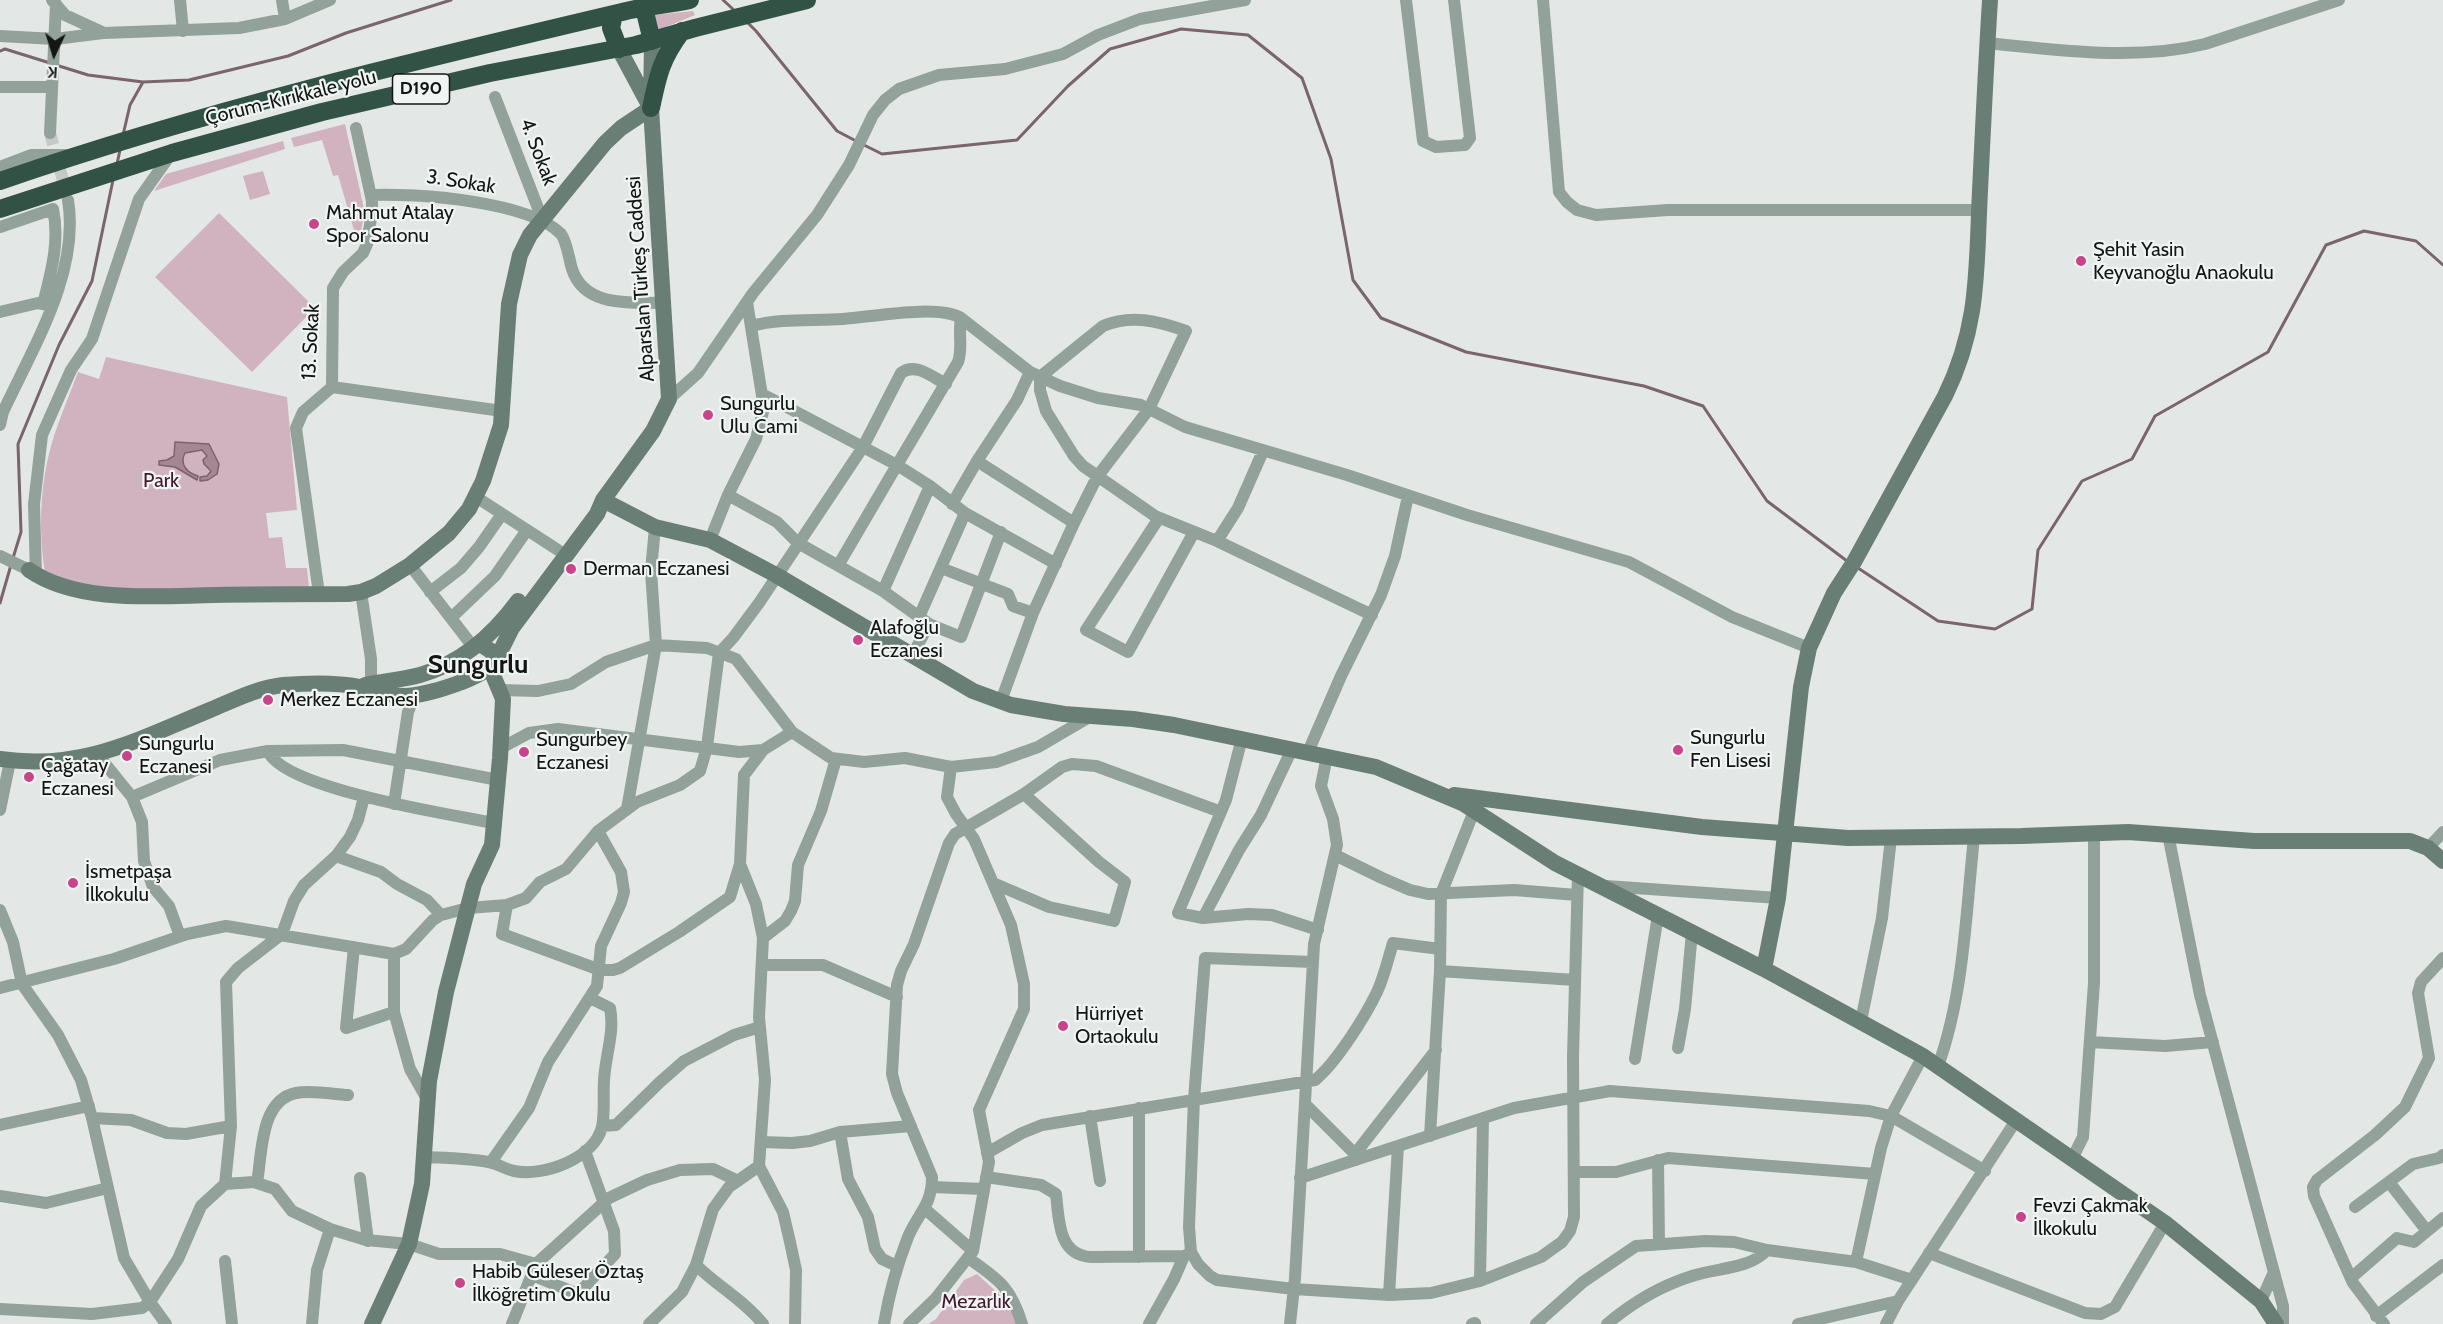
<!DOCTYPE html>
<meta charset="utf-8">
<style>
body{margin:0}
#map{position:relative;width:2443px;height:1324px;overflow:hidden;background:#e3e8e6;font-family:Cabin,sans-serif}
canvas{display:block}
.north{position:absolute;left:24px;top:24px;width:60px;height:60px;-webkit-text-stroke:4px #f0f5f3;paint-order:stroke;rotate:184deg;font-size:16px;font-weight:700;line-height:24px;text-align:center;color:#141515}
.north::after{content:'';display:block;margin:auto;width:21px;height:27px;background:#141515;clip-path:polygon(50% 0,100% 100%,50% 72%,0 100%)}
</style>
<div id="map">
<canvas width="2443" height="1324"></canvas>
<div class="north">K</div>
</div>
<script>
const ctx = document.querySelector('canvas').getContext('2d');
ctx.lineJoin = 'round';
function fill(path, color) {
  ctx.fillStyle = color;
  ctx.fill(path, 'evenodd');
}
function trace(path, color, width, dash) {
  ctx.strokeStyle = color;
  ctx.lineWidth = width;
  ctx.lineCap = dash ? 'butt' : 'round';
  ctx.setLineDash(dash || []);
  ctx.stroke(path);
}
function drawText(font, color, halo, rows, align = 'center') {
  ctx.font = font + ' Cabin,sans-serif';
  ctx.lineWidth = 4.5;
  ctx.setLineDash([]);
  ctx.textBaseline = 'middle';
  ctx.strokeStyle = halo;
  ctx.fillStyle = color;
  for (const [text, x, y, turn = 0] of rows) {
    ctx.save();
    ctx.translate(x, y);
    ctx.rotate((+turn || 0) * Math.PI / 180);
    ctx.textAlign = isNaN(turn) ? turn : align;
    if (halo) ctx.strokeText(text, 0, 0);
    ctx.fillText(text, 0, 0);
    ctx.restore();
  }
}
fill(new Path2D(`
 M693 11 695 15 656 31 653 15Z
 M345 124 365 213 358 244 338 175 333 176 322 140 294 147 291 138Z
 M283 141 285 149 154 191 166 174Z
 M263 171 270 194 250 200 243 176Z
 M219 213 315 308 252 372 155 277Z
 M106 357 287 397 297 510 266 513 269 538 282 537 286 568H307L309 588 135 590 71 584 45 573C38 528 40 480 54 436 61 415 70 393 78 372L99 379Z
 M977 1274 1012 1306 1018 1324H928L936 1319 964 1280Z`), '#d1b2bf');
const water = new Path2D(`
 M175 442 209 444 219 464 217 474 208 480 200 481V477L207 476 211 471 204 464 203 460 207 456 202 450 185 453C179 464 187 473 198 476L197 480 175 467 159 465V461L167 460 174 456Z`);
fill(water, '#a68693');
trace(water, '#7a646d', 1.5);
trace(new Path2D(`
 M723 0 735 11
 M746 21 756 31 837 131 856 141
 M0 51 5 49 50 63
 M56 65 88 75 143 82 189 80 288 56 346 33 451 0
 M123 135 130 105 143 82
 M862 144 882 154 1017 140 1068 86 1110 49 1181 29 1248 35 1302 78 1331 159 1353 280 1381 318 1466 352 1644 386 1703 406 1767 501 1847 561
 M117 164 120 150
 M13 558 21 532 18 444 59 345 92 281 113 180
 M1858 568 1938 621 1995 629 2032 609 2038 550 2082 481 2132 459 2155 416 2268 352 2326 245 2364 231 2416 241 2443 265
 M0 603 11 565`), '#7a646d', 3);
trace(new Path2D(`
 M50 133 67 195`), '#c4c8c7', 12, [12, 6]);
trace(new Path2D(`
 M52 0 65 15 104 33 239 28 285 19 330 0
 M180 0 183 31
 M282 0 285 19
 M1406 0 1423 141 1436 147 1465 145 1470 138 1454 0
 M1543 0 1559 192 1567 202 1577 210 1596 215 1668 210H1979
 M0 36 55 39 103 33
 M1987 43C2058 50 2135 61 2205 44L2339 0
 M0 87H51
 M495 97 543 221
 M50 133 56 4
 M0 167 31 155H65
 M371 195C416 193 529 201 561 234 567 242 569 259 572 269 585 308 630 302 663 303
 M0 227 53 209C60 242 51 272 43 304
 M0 312 38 303 48 305
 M751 326C782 318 811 321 843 319 872 317 937 304 961 318L1030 372 1060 386 1098 398 1141 405 1185 427 1347 475 1467 515 1629 562 1732 617 1809 648
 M332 387 502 411
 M762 394 897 465 839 564
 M669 399 698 373 753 293 817 215 849 165 873 115 885 100 899 89 939 75 1005 69 1063 54 1098 35 1140 19 1245 0
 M0 425 3 412C33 347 80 273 68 200
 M977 461 1017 400 1030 372
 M930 486 965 513 1056 564
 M728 495 777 522 798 543 883 591 929 624 961 637 1001 532
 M476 497 558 550
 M952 504 977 461 1074 523
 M1159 518 1086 630 1128 652 1194 532
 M710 540 728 495 756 439 764 408 747 302
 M1217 541 1372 615
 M0 556 29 570
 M410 565 474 648
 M941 568 1008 594 1013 606 1033 613
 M36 575 34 504 42 435 71 370 92 339 139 199 171 154
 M883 591 930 486 897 465 958 362C963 348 958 333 961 318
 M361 592 371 659V684
 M430 592 461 568 479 547 502 514
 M319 594 296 428 303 412 332 387 333 288 343 272 363 253 367 244 372 212V201L356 128
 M919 617 965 513
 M451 618 495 576 527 530
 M912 656 929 624
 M500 690 538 691 571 684 606 662 656 645 707 648 736 659 792 732 831 758 864 762 905 758 951 767 996 762 1038 747 1091 716
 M1001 701 1033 613 1074 523 1097 477 1149 409 1186 331C1158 321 1131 314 1103 326L1040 377V390L1046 411 1074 456 1083 466 1155 516 1217 541 1238 508 1263 451
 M1242 738 1226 800 1178 913 1203 918 1248 914 1272 915 1318 930
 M501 748 529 733 558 729 739 752 763 750 792 732
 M268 751C283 789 453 815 494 823
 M1308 752 1341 676 1381 595 1395 556 1408 496
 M98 755 132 797 142 822 144 861 153 887 169 906 180 936
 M132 797 220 760 268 751 343 750 498 780
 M394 804 408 712 415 695
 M627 809 656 645 651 571 655 527
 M0 810 10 761
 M2168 834 2200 995 2283 1306V1324
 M2428 848 2443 832
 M1335 855 1382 878 1410 890 1428 894 1514 890 1577 895
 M336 856 381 872 397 884 427 900 441 915
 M740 864 756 904 763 938 759 1017 765 1080 759 1166 783 1212 790 1242 796 1270 795 1324
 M993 883 1049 907 1114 921 1125 882 1099 862 1024 794
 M1606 886 1778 898
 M507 905 502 934 600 970H613L620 968 679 932 730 897 740 864 744 775 763 750
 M0 910 13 942 22 984 58 1035 81 1080 92 1118 124 1258 150 1302 166 1324
 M1203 918 1239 850 1261 815 1292 749
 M763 938 785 921 791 911 795 901 798 865 821 811 836 759
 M354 947 346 1028 394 1012
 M394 954V1012L410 1069 427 1099
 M1313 962 1205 958 1194 1099 1189 1227 1191 1252 1198 1264 1210 1276 1217 1280 1294 1289 1389 1295 1431 1293 1480 1281 1541 1257 1562 1242 1570 1231 1574 1217 1573 1056 1578 874
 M763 965H823L897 997
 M1440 971 1575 980
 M0 988 114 959 187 934 226 926 394 954 406 949 433 920 441 915 468 908 507 905 526 898 540 882 566 869 598 831 637 802 680 785 700 771 707 747 719 653 733 638 759 603 863 447 901 373C915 362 932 377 946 384
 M1861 1021 1882 918 1891 838
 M2090 1042 2165 1046 2213 1042
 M1678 1048 1685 1009 1692 932
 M1635 1059 1658 915
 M1938 1066C1964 994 1966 912 1974 837
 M1305 1104 1355 1154
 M1090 1116 1100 1181
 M92 1118 131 1120 167 1133 186 1134 231 1126
 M0 1125 89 1106
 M602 1126 616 1125 660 1082 684 1061 734 1035 760 1027
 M840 1132 848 1179 868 1217 875 1249 882 1259 897 1266
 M1430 1136 1440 971 1441 894 1474 811
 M761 1142 792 1143 810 1141 840 1132 911 1126
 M987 1153 1022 1133 1042 1125 1315 1080C1336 1063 1365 1017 1377 992 1384 977 1388 959 1393 943L1440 949
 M424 1157C445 1158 467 1158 488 1162 497 1163 504 1169 514 1171 543 1177 594 1159 602 1127 605 1113 603 1096 604 1081 605 1056 615 1033 610 1008L590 998
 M2072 1159 2083 1137 2094 983V833
 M1356 1160 1355 1154 1436 1050
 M1658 1160 1659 1244
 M491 1162 529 1108 548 1062 597 986 601 946 621 903 624 892 621 872 598 831
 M1574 1172H1616L1668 1158 1875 1174
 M986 1177 1041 1185 1056 1194C1059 1220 1058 1255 1091 1257L1184 1256
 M360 1178 368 1241
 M1300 1178 1514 1108 1610 1091 1869 1111 1891 1116 1985 1171
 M2389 1182 2427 1231
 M257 1183C262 1154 260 1100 296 1093 312 1090 332 1094 348 1095
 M225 1184 231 1126 226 982 238 968 282 934 294 901 304 885 336 856 350 837 358 820 364 797
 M932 1187 984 1189
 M0 1196 46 1203 108 1188
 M2355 1207 2413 1164 2439 1158 2443 1155
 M925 1209 973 1251
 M1929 1253 2085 1313 2101 1314 2115 1307 2165 1223
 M1139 1257V1108
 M968 1258C998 1279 1011 1287 1022 1324
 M225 1261 232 1324
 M1856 1262 1881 1148 1891 1116 1923 1056
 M696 1265C717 1286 745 1301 763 1324
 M532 1275 578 1294 615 1254 614 1231 585 1151
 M2351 1278 2397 1238 2414 1242 2443 1218
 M1480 1281 1483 1118
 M1389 1295 1398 1146
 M2261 1301 2274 1272
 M0 1309 92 1314 142 1308 150 1302 178 1259 201 1206 225 1184 254 1182 275 1189 292 1211 330 1229 366 1240 409 1244 439 1254H500L536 1264
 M2376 1316 2443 1265
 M312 1324 317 1270 330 1229
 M512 1324 536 1264 609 1198 647 1180 680 1170 713 1169 738 1181
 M649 1324 682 1292 696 1265 713 1209 729 1187 759 1166
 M884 1324C889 1294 897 1265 908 1237 918 1213 932 1206 932 1177L897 1093 892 1074 897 985 901 971 914 944 949 843 955 834 1024 794 1062 767 1072 764 1096 766 1221 812
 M909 1324 936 1298 973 1251 989 1162 979 1110 1024 1009V984L1011 925 974 839 956 814 947 797 951 767
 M1149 1324 1174 1279 1184 1256 1190 1253
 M1290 1324 1295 1278 1314 944 1337 845 1333 819 1321 786 1327 756
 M1472 1324 1475 1323
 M1536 1324 1583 1282 1636 1246 1705 1241 1734 1242 1767 1250 1856 1262 1912 1280
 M1607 1324C1632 1303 1660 1286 1692 1276 1715 1268 1751 1269 1767 1250
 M1798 1324 1898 1301
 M1886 1324 1898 1301 2017 1119
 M2384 1324 2353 1283 2314 1196 2313 1187 2317 1180 2375 1135 2405 1107 2429 1058 2418 993 2421 982 2443 958`), '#92a19a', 12);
trace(new Path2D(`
 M619 49 649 105
 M603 500 655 527 710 540 776 575 973 691 1011 705 1064 714 1133 719 1174 725 1376 767 1464 804 1555 863 1764 969 1923 1056 2165 1223 2261 1301 2276 1324
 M29 570C78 604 157 596 214 595 258 594 303 594 348 594L361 592 376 586 410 565 449 533 469 509 483 481 501 425 509 304 520 255 530 235 605 143 621 128 651 108
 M496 660 512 628 597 514 603 500 653 431 669 399 651 108 652 41
 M365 685C383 681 402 680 420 675 462 663 493 635 518 601
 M0 759C81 771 137 740 210 710 234 700 257 688 283 685 308 683 335 682 360 687 375 690 389 696 405 696 425 696 486 678 496 660L491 651 480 644
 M1454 795 1702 827 1848 838 2022 836 2128 832 2254 841H2410L2428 848 2443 861
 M1764 969 1778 898 1801 687 1809 648 1834 593 1854 562 1945 396C1980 325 1976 268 1980 191 1983 128 1986 64 1990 0
 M372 1324 409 1244 422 1184 429 1081 446 992 474 884 492 845 500 758 503 699 490 668`), '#697f76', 16);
trace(new Path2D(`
 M644 8 652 41
 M614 14 611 28 619 49
 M651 108C658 75 661 59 682 31
 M0 181C203 111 414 61 622 12 644 6 667 5 690 0
 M0 209 172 153 322 112 490 73 636 45 695 28 807 0`), '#325246', 18);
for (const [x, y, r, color] of [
 [314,224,6,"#c9458b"],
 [2081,261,6,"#c9458b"],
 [708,415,6,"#c9458b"],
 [571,569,6,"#c9458b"],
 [858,640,6,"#c9458b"],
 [268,700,6,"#c9458b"],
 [1678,750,6,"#c9458b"],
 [524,752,6,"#c9458b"],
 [127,756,6,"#c9458b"],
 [29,777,6,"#c9458b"],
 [73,883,6,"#c9458b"],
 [1063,1026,6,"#c9458b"],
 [2021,1217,6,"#c9458b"],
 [460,1283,6,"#c9458b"]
]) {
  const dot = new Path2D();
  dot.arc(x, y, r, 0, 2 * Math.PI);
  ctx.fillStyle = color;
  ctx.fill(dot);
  trace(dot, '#f0f5f3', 2);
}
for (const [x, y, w] of [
 [421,89,57]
]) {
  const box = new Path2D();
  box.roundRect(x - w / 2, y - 15, w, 30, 4.5);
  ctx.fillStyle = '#f0f5f3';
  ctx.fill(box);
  trace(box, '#141515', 1.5);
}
drawText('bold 18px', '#141515', null, [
 ["D190",421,89]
]);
drawText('20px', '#141515', '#f0f5f3', [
 ["Çorum-Kırıkkale yolu",291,98,-14],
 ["4. Sokak",538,152,69],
 ["3. Sokak",461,182,9],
 ["Alparslan Türkeş Caddesi",641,279,-94],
 ["13. Sokak",311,342,-87]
]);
drawText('20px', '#141515', '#f0f5f3', [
 ["Mahmut Atalay",326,213],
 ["Spor Salonu",326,236],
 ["Şehit Yasin",2093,250],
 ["Keyvanoğlu Anaokulu",2093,273],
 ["Sungurlu",720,404],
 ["Ulu Cami",720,427],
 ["Derman Eczanesi",583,569],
 ["Alafoğlu",870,628],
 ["Eczanesi",870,651],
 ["Merkez Eczanesi",280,700],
 ["Sungurlu",1690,738],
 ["Fen Lisesi",1690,761],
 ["Sungurbey",536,740],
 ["Eczanesi",536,763],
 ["Sungurlu",139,744],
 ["Eczanesi",139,767],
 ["Çağatay",41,766],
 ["Eczanesi",41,789],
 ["İsmetpaşa",85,872],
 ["İlkokulu",85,895],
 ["Hürriyet",1075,1014],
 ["Ortaokulu",1075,1037],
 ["Fevzi Çakmak",2033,1206],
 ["İlkokulu",2033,1229],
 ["Habib Güleser Öztaş",472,1272],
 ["İlköğretim Okulu",472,1295]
], 'left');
drawText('20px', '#44192f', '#f0f5f3', [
 ["Park",161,481],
 ["Mezarlık",976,1302]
]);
drawText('bold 26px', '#141515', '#f0f5f3', [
 ["Sungurlu",478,665]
]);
</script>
